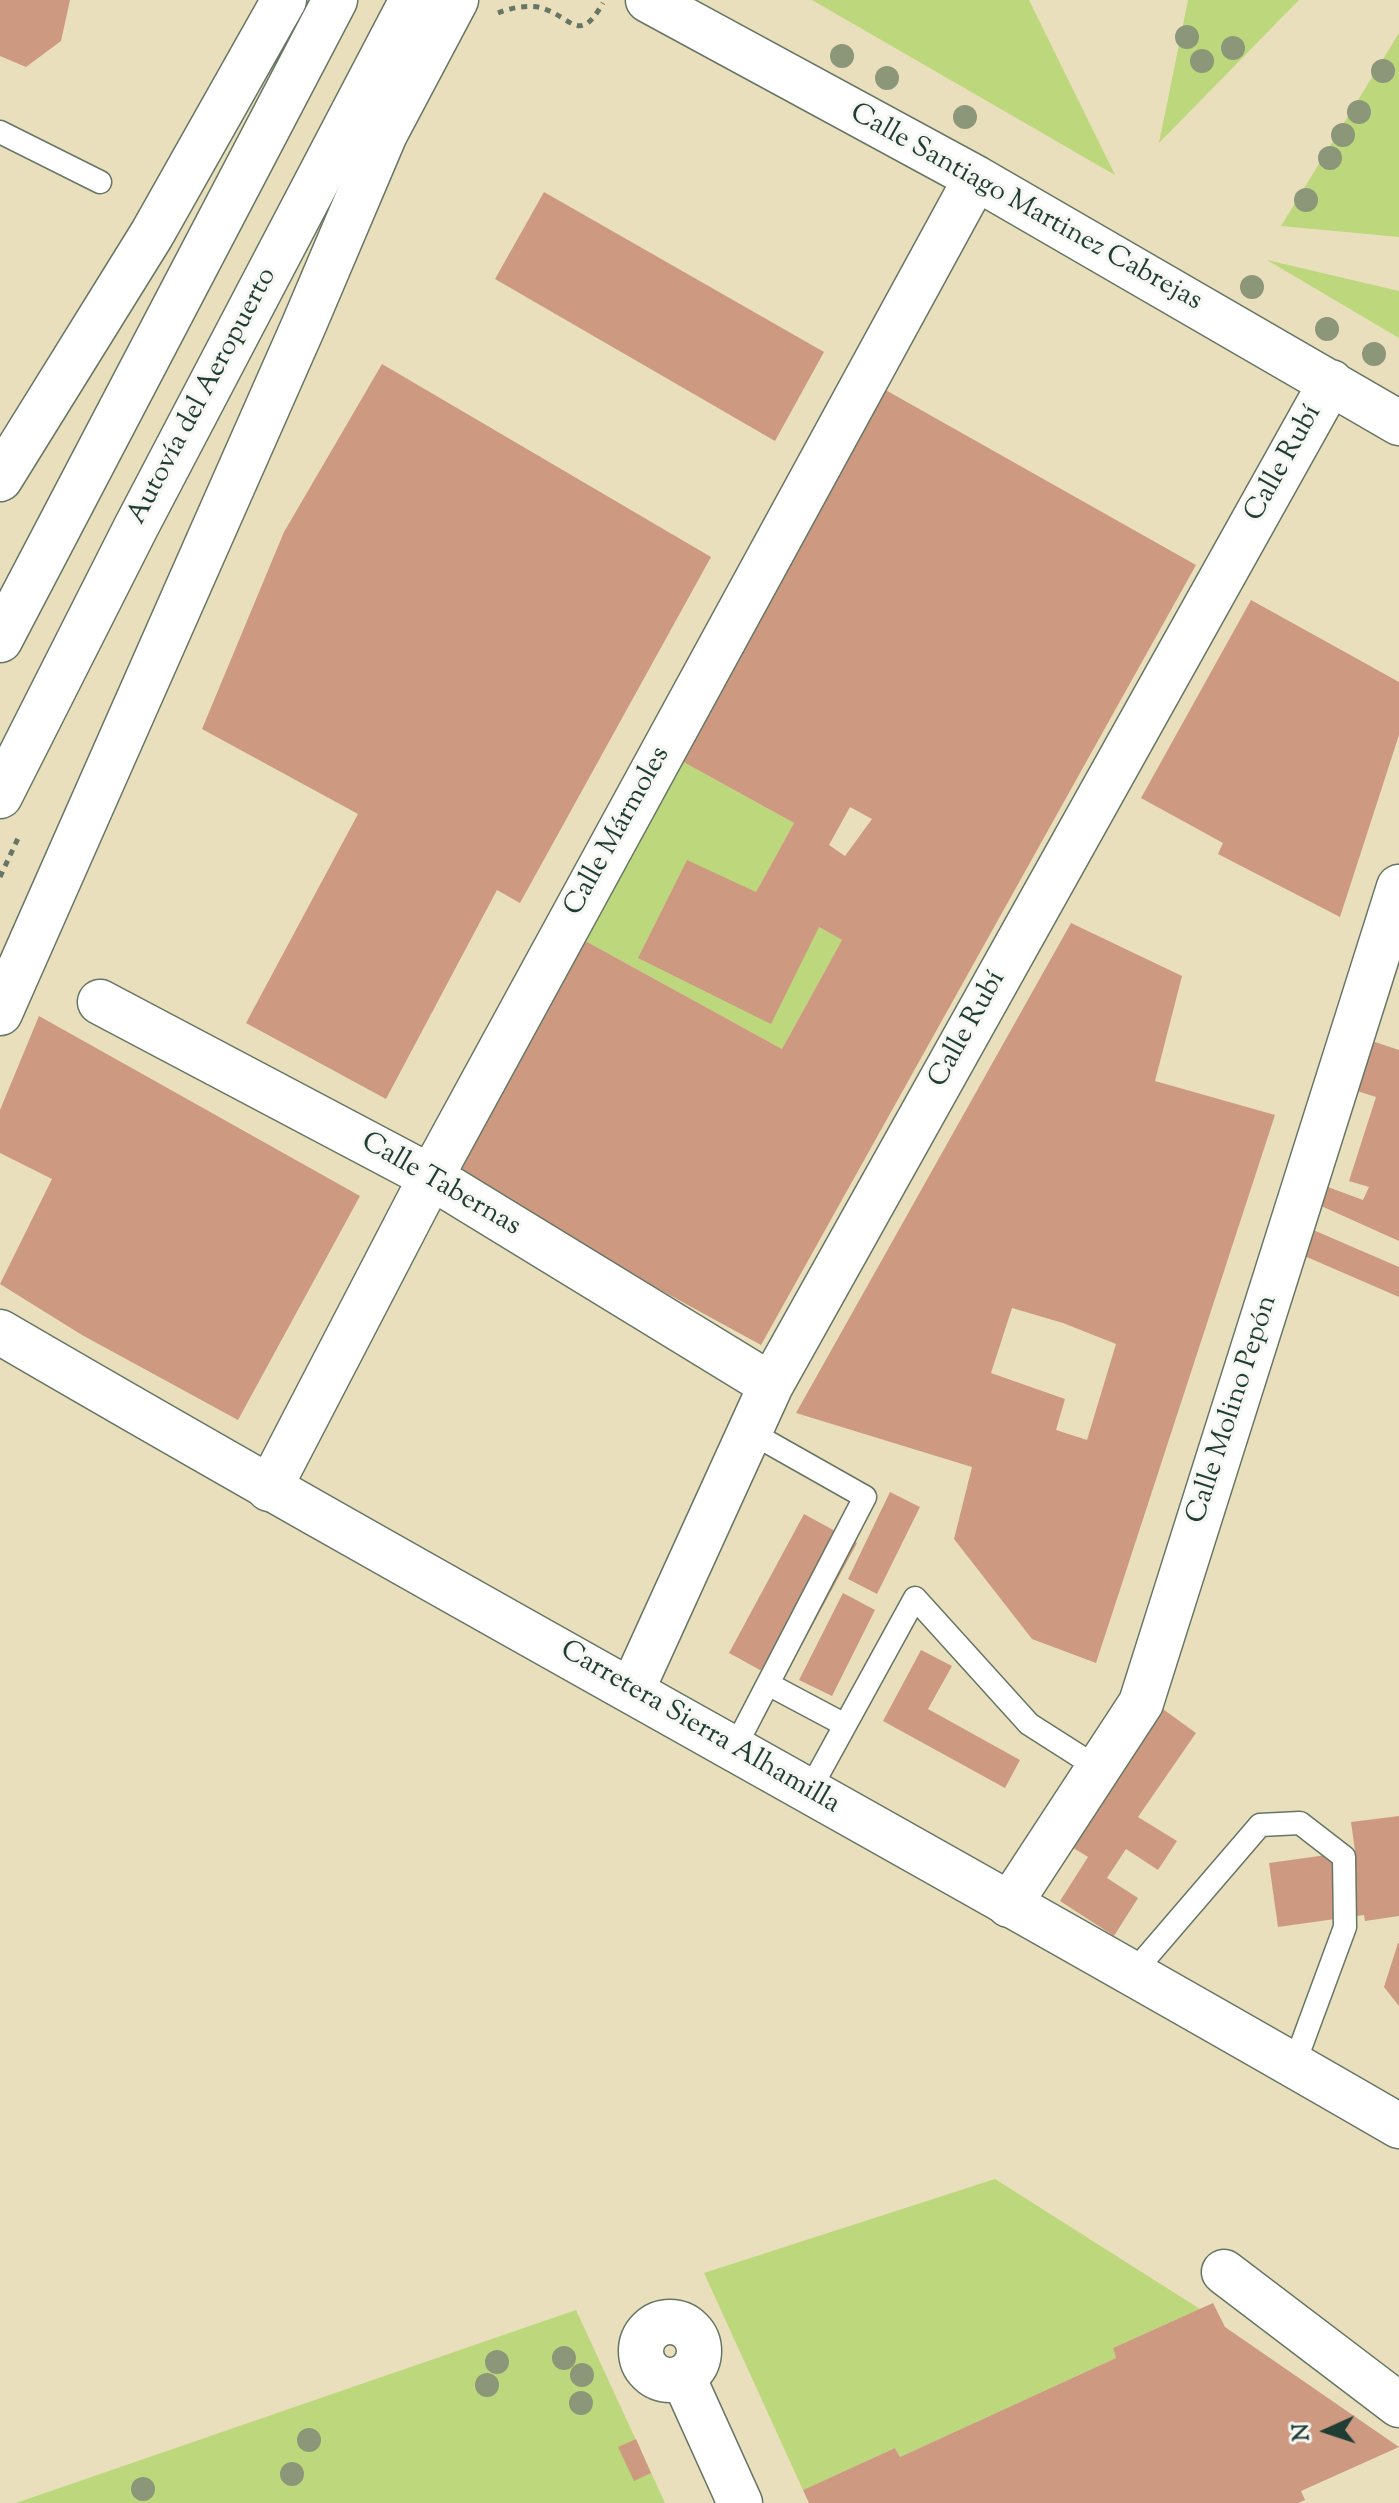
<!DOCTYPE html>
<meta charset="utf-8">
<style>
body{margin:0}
#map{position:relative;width:1399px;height:2503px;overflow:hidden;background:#e9dfbc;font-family:"Sorts Mill Goudy",serif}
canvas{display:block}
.north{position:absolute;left:1287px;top:2391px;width:80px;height:80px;-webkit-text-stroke:6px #f6f6f2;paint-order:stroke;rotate:267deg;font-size:22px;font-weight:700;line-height:32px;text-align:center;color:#1f3d34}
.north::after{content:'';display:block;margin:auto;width:28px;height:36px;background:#1f3d34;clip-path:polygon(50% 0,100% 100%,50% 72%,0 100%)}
</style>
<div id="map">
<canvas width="1399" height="2503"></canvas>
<div class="north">N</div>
</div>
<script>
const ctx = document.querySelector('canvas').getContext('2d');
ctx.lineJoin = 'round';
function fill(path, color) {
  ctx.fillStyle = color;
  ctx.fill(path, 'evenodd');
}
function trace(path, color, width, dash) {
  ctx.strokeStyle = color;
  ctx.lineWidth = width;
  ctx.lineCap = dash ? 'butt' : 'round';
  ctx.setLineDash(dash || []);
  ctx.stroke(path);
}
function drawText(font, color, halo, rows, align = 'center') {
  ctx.font = font + ' "Sorts Mill Goudy",serif';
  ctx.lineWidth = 6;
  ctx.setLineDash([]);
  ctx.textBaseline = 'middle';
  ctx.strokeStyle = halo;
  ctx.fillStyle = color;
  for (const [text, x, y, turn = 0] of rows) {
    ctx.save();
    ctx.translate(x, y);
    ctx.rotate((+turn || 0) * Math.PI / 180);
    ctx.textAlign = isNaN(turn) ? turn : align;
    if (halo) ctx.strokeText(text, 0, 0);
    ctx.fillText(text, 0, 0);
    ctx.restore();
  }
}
fill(new Path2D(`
 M812 0H1029L1115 175Z
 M1188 0H1299L1159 143Z
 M1399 33V237L1281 226Z
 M1267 260 1399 291V338Z
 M678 759 794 823 756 892 842 940 782 1049 580 938Z
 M995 2179 1200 2309 1113 2348 1116 2358 900 2457 895 2448 803 2490 704 2273Z
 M576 2310 665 2503H16Z`), '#bdd77c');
fill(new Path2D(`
 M0 0H70L61 41 26 67 0 56Z
 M544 192 824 352 775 441 495 279Z
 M382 364 711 557 520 903 497 890 386 1099 246 1023 358 814 202 729 284 532Z
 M882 388 1196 565 761 1345 450 1175 580 938 782 1049 842 940 819 927 771 1024 638 958 687 860 756 892 794 823 678 759ZM850 807 872 819 845 856 829 845Z
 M1251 600 1399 682V735L1340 917 1218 854 1223 843 1141 798Z
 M1071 923 1182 976 1155 1081 1275 1115 1096 1663 1032 1639 954 1539 972 1467 796 1413ZM1012 1308 1063 1323 1116 1344 1087 1440 1056 1430 1065 1399 991 1373Z
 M39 1016 360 1196 238 1420 82 1335 0 1284 52 1179 0 1153V1110Z
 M1366 1039 1399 1050V1241L1310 1201 1317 1183 1363 1200 1369 1187 1349 1181 1376 1097 1351 1089Z
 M1304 1226 1399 1267V1297L1293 1251Z
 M890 1492 920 1507 877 1594 848 1579Z
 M804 1514 857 1543 782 1682 729 1653Z
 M843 1593 875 1610 832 1696 799 1680Z
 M921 1650 952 1666 928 1709 1020 1760 1005 1788 883 1721Z
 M1160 1707 1196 1733 1138 1817 1177 1841 1158 1870 1126 1849 1107 1878 1138 1898 1114 1936 1060 1901 1088 1857 1067 1844Z
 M1399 1816V1916L1365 1921 1364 1915 1278 1927 1269 1863 1355 1851 1351 1822Z
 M1398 1943H1399V2006L1384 1987Z
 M1213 2303 1225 2327 1399 2447 1301 2491 1305 2500 1298 2503H809L803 2490 895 2448 900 2457 1116 2358 1113 2348Z
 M636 2439 651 2473 634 2481 618 2447Z`), '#cd9a81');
const service = new Path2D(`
 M0 132 100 182
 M768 1684 845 1725
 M734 1749 865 1497 750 1432
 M809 1791 915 1598 1029 1724 1098 1768
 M1132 1974 1260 1825 1300 1823 1344 1857 1345 1927 1294 2065`);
const minor = new Path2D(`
 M648 0 976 178 1399 423
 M100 1002 431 1177 771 1385
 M0 1013 303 327 385 134 456 0
 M269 1489 431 1177 976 178
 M632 1690 771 1385 1331 382
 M1009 1905 1141 1703 1399 887
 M1224 2272 1399 2405
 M641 2351a29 29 0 1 1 58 0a29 29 0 1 1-58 0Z
 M683 2377 740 2503`);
const secondary = new Path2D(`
 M0 1332C463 1602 935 1857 1399 2126`);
const trunk = new Path2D(`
 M0 479 152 234 284 0
 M0 640 335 0
 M0 796 136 527 412 0`);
trace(service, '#667664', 25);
trace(minor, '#667664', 47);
trace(secondary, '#667664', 47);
trace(trunk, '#667664', 47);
trace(new Path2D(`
 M498 13C510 8 529 4 542 8 573 18 579 45 603 3
 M0 877 20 834`), '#667664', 5, [6, 6]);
trace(service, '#fff', 22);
trace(minor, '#fff', 44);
trace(secondary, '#fff', 44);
trace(trunk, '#fff', 44);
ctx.fillStyle = '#8c9779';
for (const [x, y] of [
 [1187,37],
 [1233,48],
 [842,56],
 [1202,61],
 [1383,71],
 [887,78],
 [1359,112],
 [965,117],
 [1343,135],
 [1330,158],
 [1306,200],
 [1252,287],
 [1327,329],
 [1374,354],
 [564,2358],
 [497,2362],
 [582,2375],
 [487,2385],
 [581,2403],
 [309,2440],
 [292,2474],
 [143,2489]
]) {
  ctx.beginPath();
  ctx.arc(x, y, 12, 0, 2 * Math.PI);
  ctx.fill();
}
drawText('28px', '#1f3d34', '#f6f6f2', [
 ["Calle Santiago Martinez Cabrejas",1025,209,29],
 ["Autovía del Aeropuerto",204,397,-62],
 ["Calle Rubí",1285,464,-61],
 ["Calle Mármoles",619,832,-61],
 ["Calle Rubí",969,1030,-61],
 ["Calle Tabernas",440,1186,30],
 ["Calle Molino Pepón",1234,1410,-72],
 ["Carretera Sierra Alhamilla",699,1729,30]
]);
</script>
